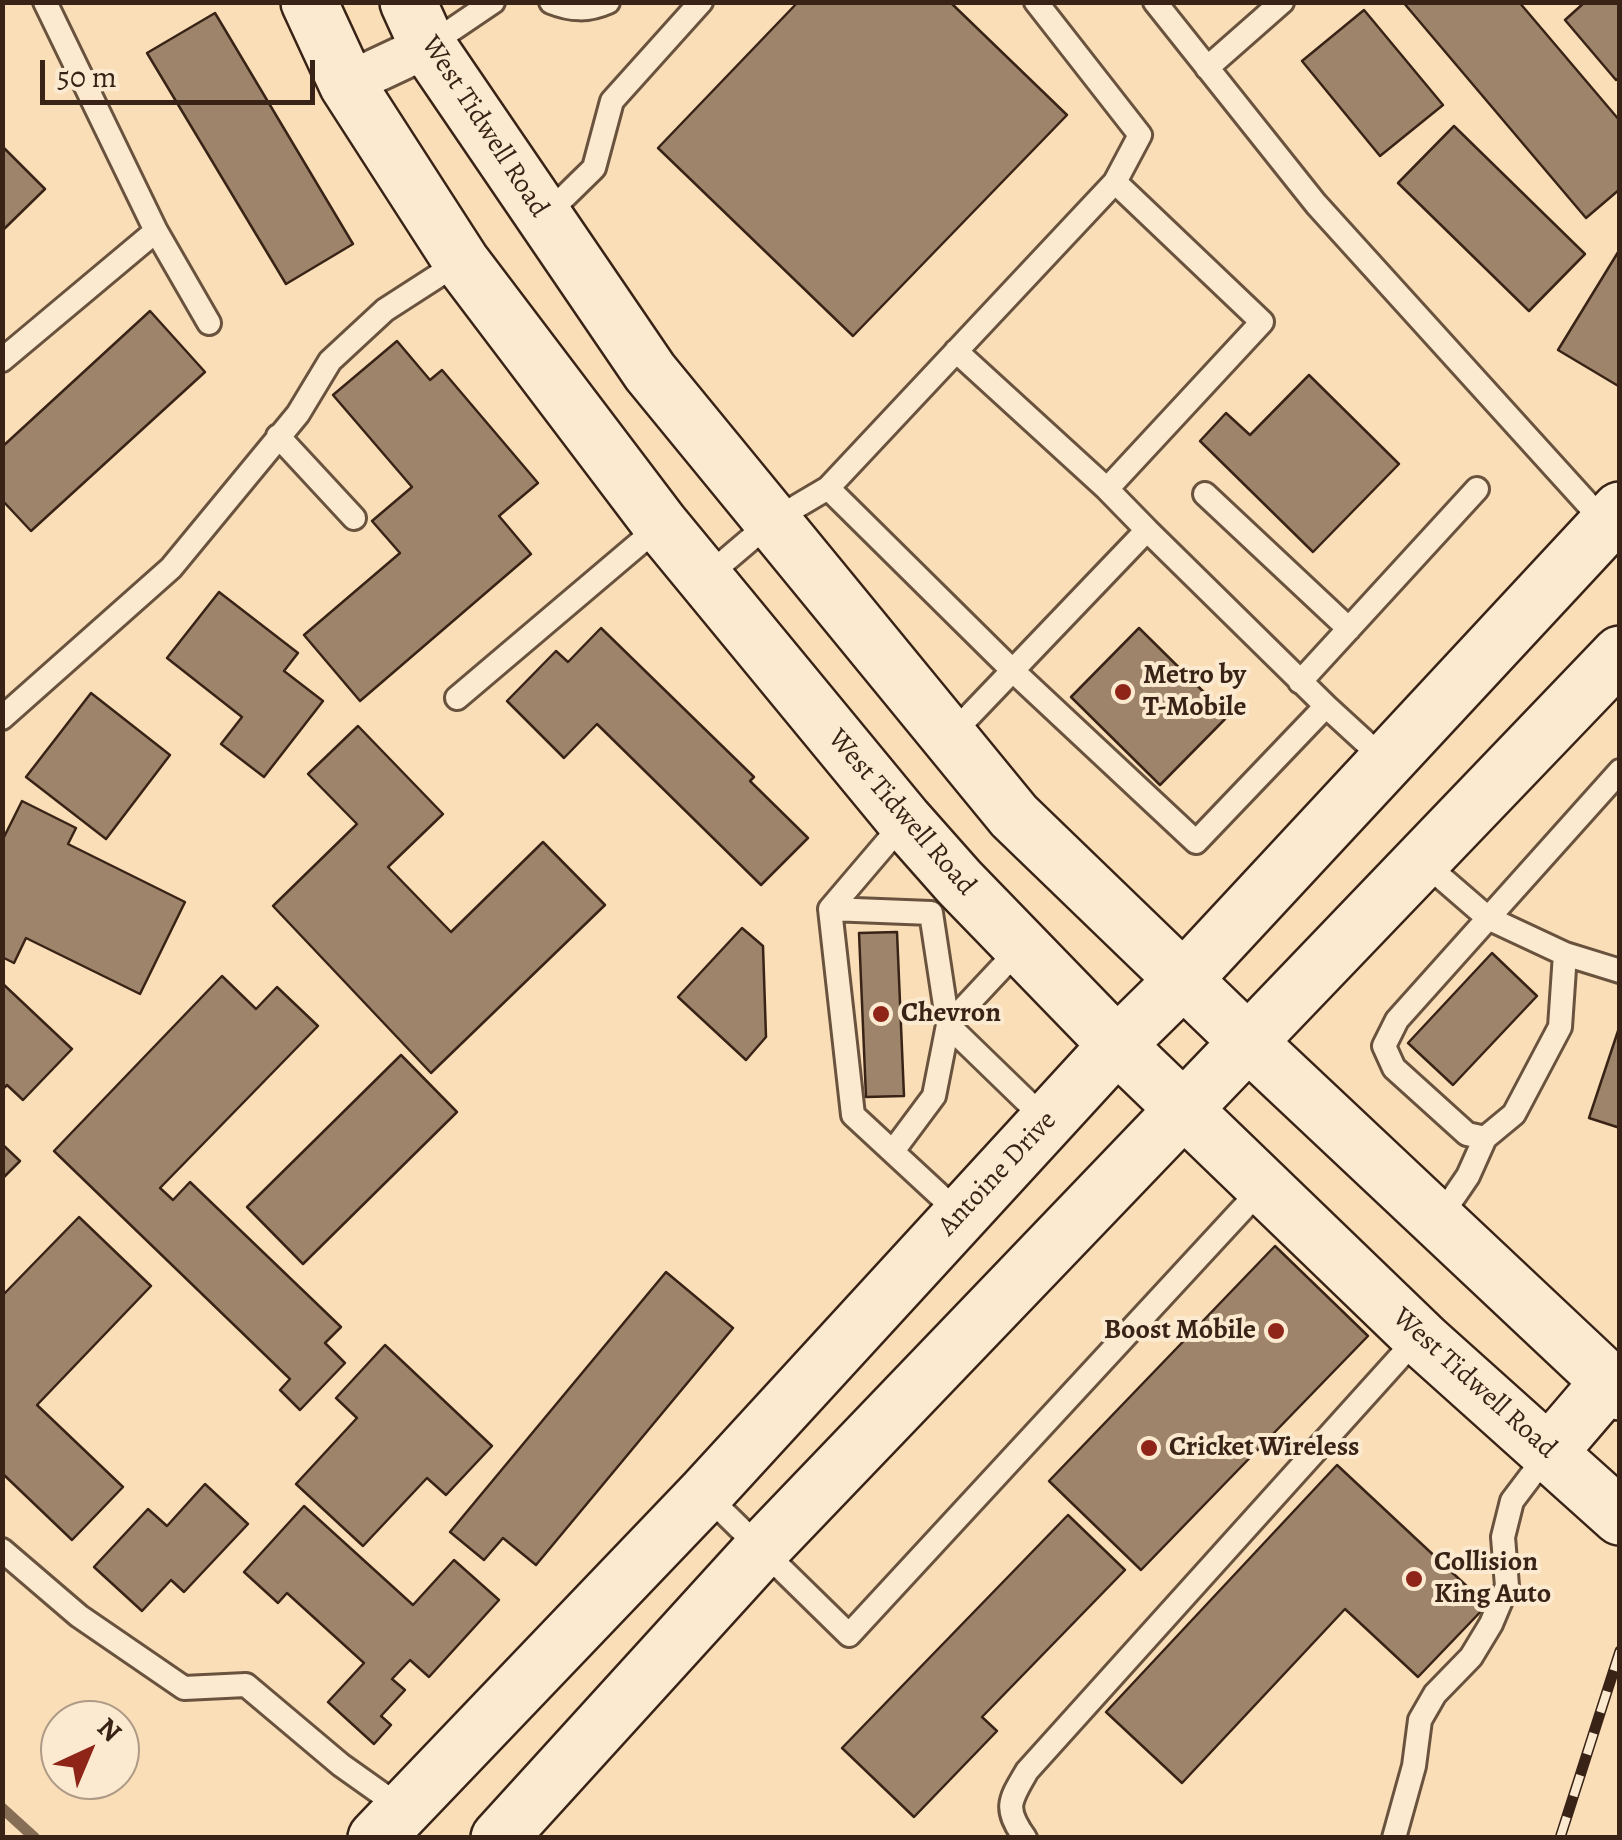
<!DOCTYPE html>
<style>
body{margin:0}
#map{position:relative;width:1622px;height:1840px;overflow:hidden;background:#fadeb7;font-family:Alegreya,serif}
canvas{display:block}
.frame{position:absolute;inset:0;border:5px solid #392316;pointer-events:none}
.north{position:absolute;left:40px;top:1700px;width:100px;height:100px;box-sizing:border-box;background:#fcead0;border:2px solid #ae9a86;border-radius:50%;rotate:44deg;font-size:28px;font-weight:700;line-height:40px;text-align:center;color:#392316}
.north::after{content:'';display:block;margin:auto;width:35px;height:45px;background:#8f2418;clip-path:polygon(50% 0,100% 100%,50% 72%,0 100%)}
.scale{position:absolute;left:40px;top:60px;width:275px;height:45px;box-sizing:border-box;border:5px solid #392316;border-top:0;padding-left:12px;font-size:30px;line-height:35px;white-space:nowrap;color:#392316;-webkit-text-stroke:8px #fcead0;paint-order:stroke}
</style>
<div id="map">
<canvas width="1622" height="1840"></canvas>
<div class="frame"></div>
<div class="north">N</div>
<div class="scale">50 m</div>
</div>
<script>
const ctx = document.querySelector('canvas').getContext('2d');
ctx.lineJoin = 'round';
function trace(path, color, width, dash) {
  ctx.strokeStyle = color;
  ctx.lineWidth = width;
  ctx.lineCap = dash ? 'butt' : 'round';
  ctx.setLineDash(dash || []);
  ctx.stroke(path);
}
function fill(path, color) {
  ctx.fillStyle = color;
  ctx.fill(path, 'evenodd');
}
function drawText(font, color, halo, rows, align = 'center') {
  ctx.font = font + ' Alegreya,serif';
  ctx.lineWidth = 8;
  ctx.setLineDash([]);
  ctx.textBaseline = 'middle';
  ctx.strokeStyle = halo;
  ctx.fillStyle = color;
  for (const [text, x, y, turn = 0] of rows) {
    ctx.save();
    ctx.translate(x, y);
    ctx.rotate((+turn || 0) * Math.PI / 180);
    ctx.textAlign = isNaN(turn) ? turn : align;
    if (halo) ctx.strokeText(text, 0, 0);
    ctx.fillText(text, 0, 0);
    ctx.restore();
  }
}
trace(new Path2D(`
 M2 1808 35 1838`), '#856d56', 11);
const building = new Path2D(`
 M798 2H950L1067 115 853 336 658 148Z
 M1403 2H1519L1620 121V189L1586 218Z
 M1585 2H1620V77L1616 80 1565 20Z
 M1364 10 1443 105 1380 156 1302 61Z
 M215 13 353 244 286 284 147 53Z
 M1454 126 1585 254 1529 311 1398 183Z
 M2 146 45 189 2 231Z
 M1620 249V387L1558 350Z
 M150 311 205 372 31 531 2 500V447Z
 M397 341 430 380 442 370 538 483 499 516 531 554 360 701 304 635 400 553 372 521 412 487 333 395Z
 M1309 375 1399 464 1313 552 1200 441 1226 413 1250 435Z
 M219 592 298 653 284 671 323 701 264 777 221 744 242 717 167 658Z
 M601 628 754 777 750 781 808 838 761 885 597 724 564 758 507 701 556 651 568 662Z
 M1139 628 1228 716 1160 785 1071 697Z
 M91 693 170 755 106 839 26 777Z
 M358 726 443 814 388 867 451 932 543 842 605 905 431 1073 273 906 357 824 308 774Z
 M22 801 76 828 68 844 185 902 140 994 26 938 14 963 2 957V841Z
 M742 928 763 946 766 1037 746 1060 678 997Z
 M897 932 904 1096 866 1097 859 933Z
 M1492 953 1537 996 1453 1085 1408 1043Z
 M222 976 256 1009 277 987 318 1026 160 1188 173 1200 190 1182 341 1327 325 1343 345 1363 300 1410 280 1390 290 1379 54 1151Z
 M2 983 72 1049 23 1100 7 1085 2 1090Z
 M1619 1028 1620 1029V1128L1589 1118Z
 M401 1055 457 1112 303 1264 247 1207Z
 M2 1144 20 1161 2 1179Z
 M79 1217 151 1286 37 1405 123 1487 72 1540 2 1473V1296Z
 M1275 1246 1368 1336 1141 1570 1049 1481Z
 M666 1272 733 1328 536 1565 503 1538 484 1560 450 1532Z
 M385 1345 492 1446 446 1495 427 1478 363 1546 296 1484 357 1418 336 1398Z
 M1337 1465 1487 1605 1418 1677 1345 1609 1182 1783 1106 1712Z
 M205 1484 248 1524 184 1592 171 1580 142 1611 94 1567 148 1509 167 1526Z
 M304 1506 413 1605 454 1560 499 1600 429 1677 410 1660 392 1679 405 1690 381 1716 391 1725 374 1744 328 1702 364 1663 287 1593 278 1603 244 1572Z
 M1068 1515 1125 1570 982 1717 997 1731 914 1817 842 1748Z`);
fill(building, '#9d846a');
trace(building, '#392316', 2.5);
const service = new Path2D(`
 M45 2 156 231 209 323
 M551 2C571 10 588 11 608 2
 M1036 2 1140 135 1115 182
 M1155 2 1316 204 1606 524
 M428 46 493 2
 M1207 68 1282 2
 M545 216 594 168 612 101 701 2
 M956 351 1107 489
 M2 360 156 231
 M278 436 354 518
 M828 488 1011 669 1196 842 1326 706 1147 530
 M1205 494 1349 629
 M705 578 772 521 828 488 1115 182 1262 322 1107 489 1147 530 950 736
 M1300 682 1477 489
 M457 698 661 525
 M1326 706 1386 761
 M2 718 171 568 298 414 330 361 385 310 461 261
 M905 821 830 909 853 1115 961 1215
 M1421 860 1488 918 1565 954 1620 971
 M830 909 931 913 948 1025 934 1096 893 1151
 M1021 947 948 1025 1047 1121
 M1485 1138 1467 1134 1394 1068 1384 1046 1397 1020 1620 771
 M1438 1220 1468 1176 1485 1138 1514 1114 1560 1027 1565 954
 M705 1494 849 1635 1263 1187
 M2 1550 79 1616 184 1688 246 1685 341 1765 403 1809
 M1025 1838C1003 1808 1010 1800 1027 1771L1419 1336
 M1394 1838 1414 1766 1420 1720 1435 1694 1471 1657 1491 1624 1507 1586 1503 1537 1512 1501 1549 1452`);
const minor = new Path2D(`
 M347 84 428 46`);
const secondary = new Path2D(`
 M309 2 347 84 461 261 661 525 905 821 959 882 1117 1045 1425 1342 1620 1517
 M408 2 428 46 650 372 1014 816 1247 1041 1620 1392
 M1549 1452 1609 1382
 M376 1838 705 1494 1117 1045 1184 979 1620 510
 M499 1838 762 1549 1620 654`);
trace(service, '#69523e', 28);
trace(minor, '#69523e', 48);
trace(secondary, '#392316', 60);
trace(service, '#fcead0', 22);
trace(minor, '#fcead0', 42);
trace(secondary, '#fcead0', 55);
const rail = new Path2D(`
 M1560 1838 1620 1651`);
trace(rail, '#392316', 11);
trace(rail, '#fcead0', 8, [22]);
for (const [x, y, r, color] of [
 [1123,692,10,"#8f2418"],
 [881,1014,10,"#8f2418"],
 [1276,1331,10,"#8f2418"],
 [1149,1448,10,"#8f2418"],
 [1414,1579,10,"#8f2418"]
]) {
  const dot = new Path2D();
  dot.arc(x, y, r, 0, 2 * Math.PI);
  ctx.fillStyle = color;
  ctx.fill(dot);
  trace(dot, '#fcead0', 4);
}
drawText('28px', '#392316', '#fcead0', [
 ["West Tidwell Road",484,127,57],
 ["West Tidwell Road",901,813,49],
 ["Antoine Drive",998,1174,-47],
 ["West Tidwell Road",1474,1384,42]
]);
drawText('bold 28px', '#392316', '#fcead0', [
 ["Metro by",1143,676],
 ["T-Mobile",1143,708],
 ["Chevron",901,1014],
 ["Boost Mobile",1256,1331,"right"],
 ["Cricket Wireless",1169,1448],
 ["Collision",1434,1563],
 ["King Auto",1434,1595]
], 'left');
</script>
